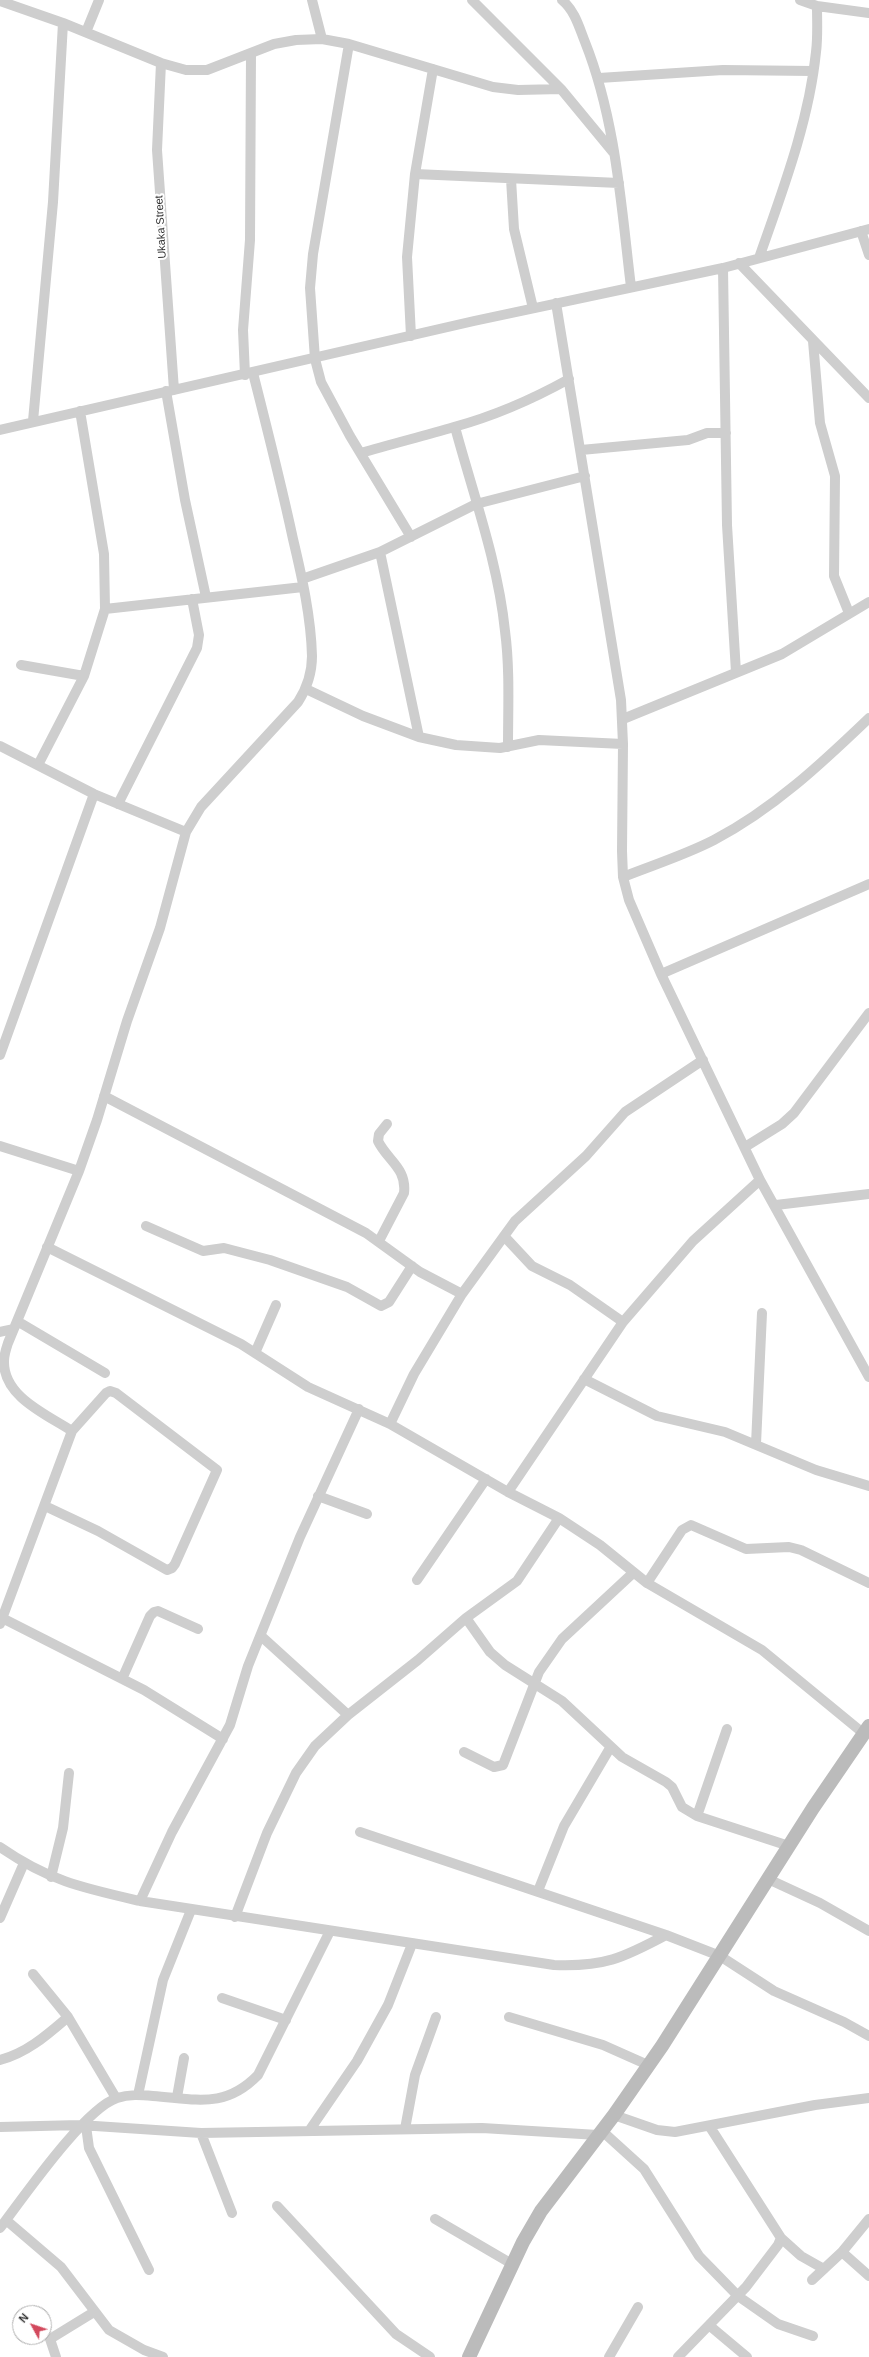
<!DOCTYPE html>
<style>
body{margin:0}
#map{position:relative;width:869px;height:2357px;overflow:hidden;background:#fff;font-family:Helvetica,sans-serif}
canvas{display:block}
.north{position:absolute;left:12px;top:2305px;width:40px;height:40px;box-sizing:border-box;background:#fff;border:1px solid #adadad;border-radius:50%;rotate:310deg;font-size:11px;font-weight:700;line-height:16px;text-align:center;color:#313131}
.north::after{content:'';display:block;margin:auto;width:14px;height:18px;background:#d2495d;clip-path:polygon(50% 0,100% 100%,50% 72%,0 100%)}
</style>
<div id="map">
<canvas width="869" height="2357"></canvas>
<div class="north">N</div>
</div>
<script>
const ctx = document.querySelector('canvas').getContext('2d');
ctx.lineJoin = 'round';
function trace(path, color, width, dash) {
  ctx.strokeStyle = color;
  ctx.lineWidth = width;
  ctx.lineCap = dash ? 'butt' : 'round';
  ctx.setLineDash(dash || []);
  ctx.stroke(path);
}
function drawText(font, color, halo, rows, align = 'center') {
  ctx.font = font + ' Helvetica,sans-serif';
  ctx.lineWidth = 4;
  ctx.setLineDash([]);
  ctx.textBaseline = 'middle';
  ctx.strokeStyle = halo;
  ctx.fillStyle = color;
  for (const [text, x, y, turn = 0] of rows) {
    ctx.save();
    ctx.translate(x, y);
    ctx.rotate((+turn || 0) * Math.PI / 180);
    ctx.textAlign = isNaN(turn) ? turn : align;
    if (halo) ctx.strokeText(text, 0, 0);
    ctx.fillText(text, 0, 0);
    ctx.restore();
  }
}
trace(new Path2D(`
 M312 0 322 39
 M472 0 561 89 613 152
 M562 0C575 11 579 27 585 42 616 120 621 205 631 287
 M800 0 817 6 869 13
 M0 1 63 23 161 63 186 70H207L274 44 296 40 322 39 349 44 493 87 518 90 561 89
 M86 32 99 0
 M349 44 313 254 310 288 315 359 321 382 350 436 411 537
 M161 63 157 150 174 390
 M599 78 723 70 813 71
 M415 174 619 183
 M511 179 514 229 533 308
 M861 231 869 255
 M759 258C782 192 809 122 816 52 818 37 817 21 817 6
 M739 263 869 398
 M723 268 727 525 736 672
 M556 303 621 700 623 744 622 851 623 877 629 900 661 974 760 1180 869 1377
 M411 336 407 257 415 174 433 69
 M813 341 820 423 835 476 834 576 849 613
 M245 375 243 330 250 240 251 53
 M166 391 185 500 206 597
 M33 421 53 202 63 23
 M455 427C473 494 498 562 505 631 510 669 508 708 508 747
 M0 430 474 321 723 268 869 229
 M581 450 688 440 707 433H726
 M361 453C392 444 423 436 454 427 494 416 533 399 569 379
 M380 552 419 737
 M302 579 380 552 476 504 585 476
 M105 609 303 587
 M21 665 84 676
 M306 689 363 716 419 737 456 745 500 748 539 740 623 744
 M623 719 782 654 869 602
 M0 746 94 794 186 832
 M38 765 84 676 105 609 104 554 80 411
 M118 804 197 648 199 635 192 599
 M623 877C653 865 685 855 714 840 773 809 821 764 869 718
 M661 974 869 884
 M0 1055 94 794
 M104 1096 366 1233 420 1272 462 1294
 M0 1146 79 1171
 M745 1147 782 1124 794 1113 869 1013
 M776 1205 869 1194
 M146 1226 203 1251 224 1248 270 1260 347 1287 381 1306 389 1302 412 1266
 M504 1236 532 1266 570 1285 623 1322
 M379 1241 404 1193C407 1168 387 1160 378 1141L379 1134 387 1124
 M47 1247 241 1344 308 1387 390 1424 508 1492 559 1518 600 1545 647 1583 762 1650 863 1733
 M17 1321 105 1373
 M0 1332 13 1329
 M255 1353 276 1305
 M584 1379 657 1416 725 1432 816 1470 869 1486
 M390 1424 414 1374 462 1294 515 1221 586 1156 625 1112 703 1060
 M72 1431C48 1415 3 1397 4 1361 4 1355 6 1349 8 1343L79 1171 97 1120 127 1021 160 928 186 832 201 807 298 702C307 688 312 673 312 656 311 617 302 577 293 539 281 483 267 428 253 373
 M756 1444 762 1313
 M508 1492 623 1322 693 1241 760 1180
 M318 1496 367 1514
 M417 1580 486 1479
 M647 1583 682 1530 691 1525 746 1549 789 1547 801 1550 869 1583
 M0 1617 144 1690 223 1739
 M466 1618 490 1652 505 1665 562 1701 622 1757 666 1782 672 1787 682 1807 697 1816 789 1846
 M0 1624 72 1431 106 1393 110 1391 116 1393 217 1470 175 1564 172 1568 167 1570 98 1531 45 1506
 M261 1636 348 1715
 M122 1679 150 1616 154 1612 158 1611 198 1629
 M464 1752 494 1767 503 1765 539 1672 562 1639 633 1573
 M697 1816 727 1729
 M360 1832 666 1935 720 1956 774 1991 844 2022 869 2036
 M0 1847C49 1881 83 1888 140 1901L554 1965C604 1967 623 1958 666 1935
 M51 1877 63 1828 69 1773
 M768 1879 820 1903 869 1931
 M538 1891 564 1826 610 1748
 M140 1901 172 1832 230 1725 248 1666 300 1537 359 1409
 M235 1917 267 1833 296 1773 315 1746 348 1715 418 1660 466 1618 517 1581 559 1518
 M0 1918 24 1863
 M33 1974 68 2017 116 2098
 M222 1998 286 2020
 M509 2017 603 2045 648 2065
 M0 2060C27 2053 47 2035 68 2017
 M138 2095 163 1980 191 1910
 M177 2097 184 2058
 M614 2115 657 2130 675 2132 815 2105 869 2098
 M86 2126 89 2148 149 2270
 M0 2127 80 2125 201 2133 482 2128 598 2135
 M710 2127 781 2238 801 2256 824 2269
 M405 2129 415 2075 436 2017
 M601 2130 644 2169 699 2256 738 2296 778 2324 813 2336
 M309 2131 357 2061 388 2005 412 1944
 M201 2133 232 2213
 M277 2206 396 2334 430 2357
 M435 2219 512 2264
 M6 2220 61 2267 109 2330 144 2350 163 2357
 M0 2228C23 2198 84 2109 117 2098 129 2094 141 2095 153 2096 196 2099 225 2109 258 2075L330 1931
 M842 2252 869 2276
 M812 2280 842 2252 869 2219
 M710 2326 747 2357
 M56 2357 50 2339 94 2312
 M609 2357 638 2307
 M678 2357 746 2287 778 2245 781 2238`), '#cecece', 10);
trace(new Path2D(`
 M469 2357 523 2242 541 2211 614 2115 662 2046 813 1808 869 1726`), '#bbb', 14);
drawText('11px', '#313131', '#fff', [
 ["Ukaka Street",161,227,-93]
]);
</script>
